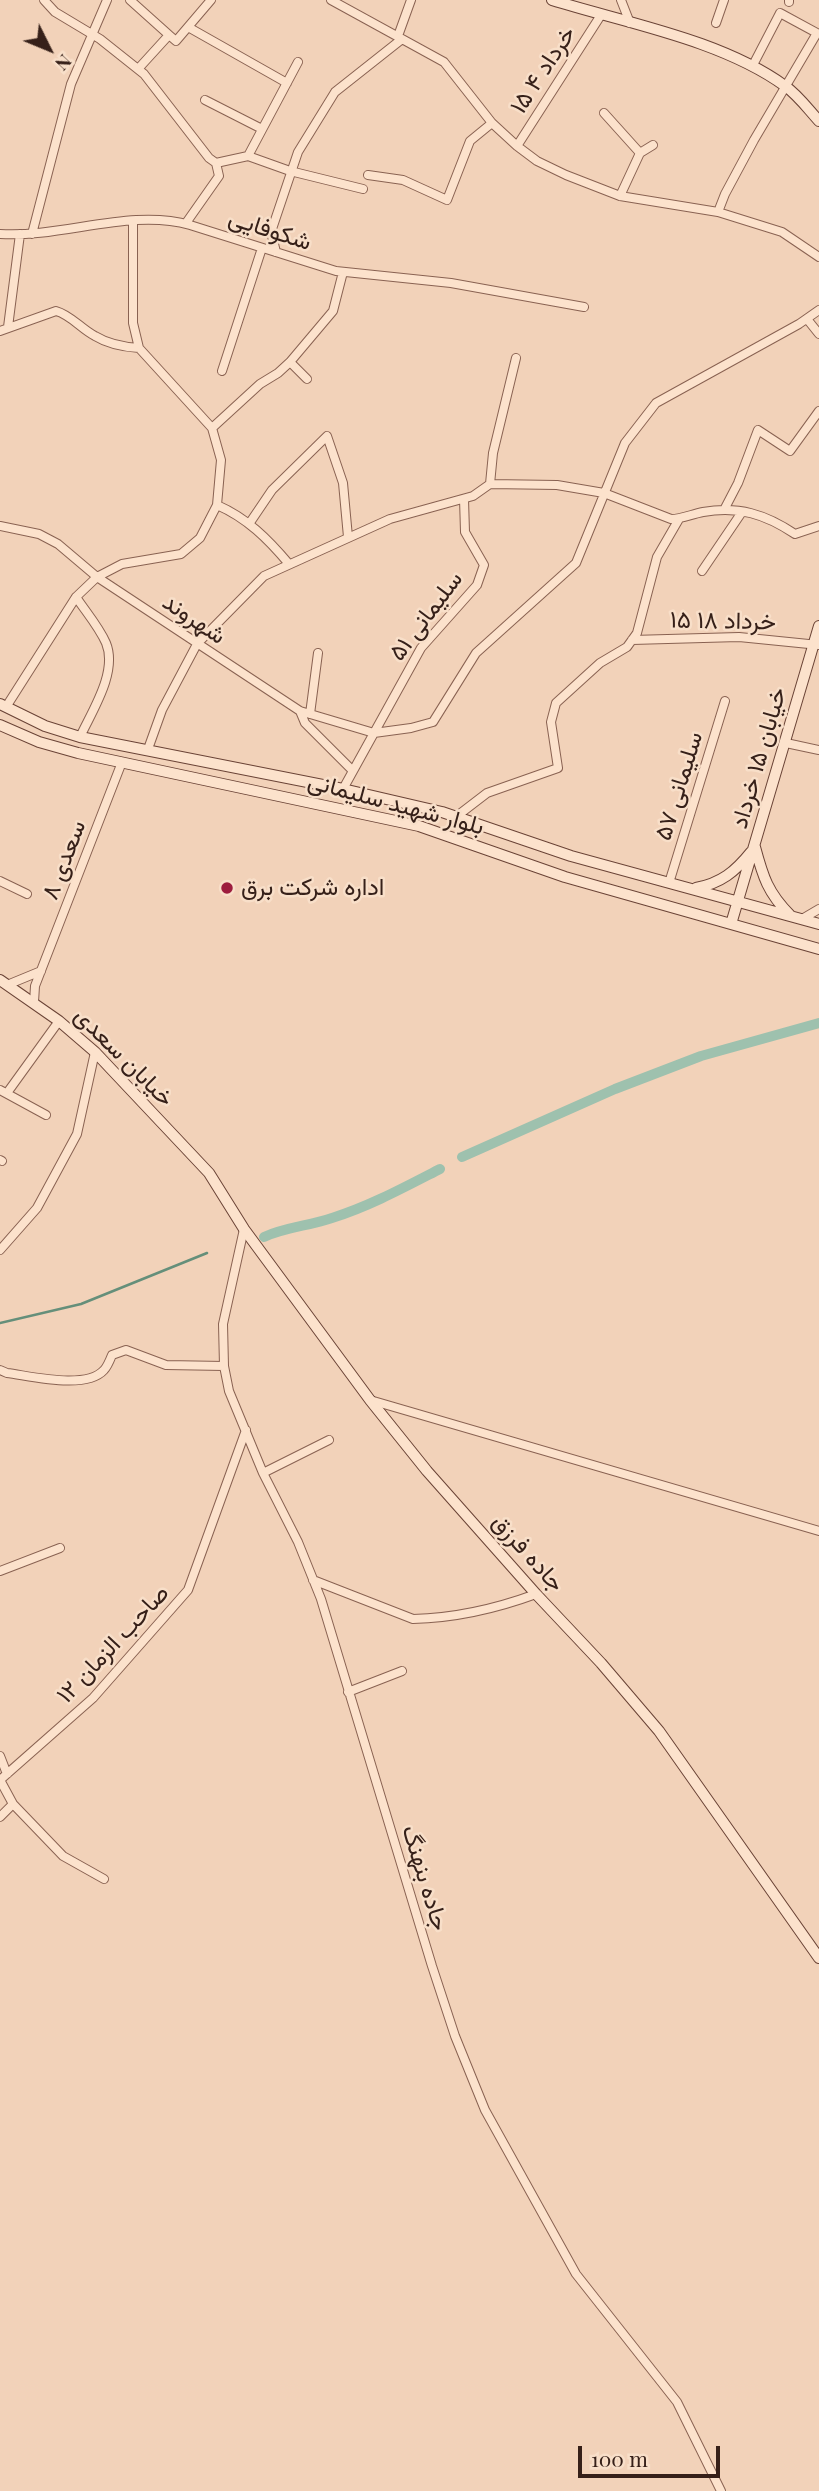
<!DOCTYPE html>
<meta charset="utf-8">
<style>
body{margin:0}
#map{position:relative;width:819px;height:2491px;overflow:hidden;background:#f2d2b9;font-family:"Playfair Display",serif}
canvas{display:block}
.north{position:absolute;left:14px;top:14px;width:70px;height:70px;-webkit-text-stroke:5px #f8dfc9;paint-order:stroke;rotate:133deg;font-size:19px;font-weight:700;line-height:28px;text-align:center;color:#362019}
.north::after{content:'';display:block;margin:auto;width:24px;height:32px;background:#362019;clip-path:polygon(50% 0,100% 100%,50% 72%,0 100%)}
.scale{position:absolute;left:578px;top:2446px;width:142px;height:32px;box-sizing:border-box;border:4px solid #362019;border-top:0;padding-left:9px;font-size:21px;line-height:24px;white-space:nowrap;color:#362019;-webkit-text-stroke:5px #f8dfc9;paint-order:stroke}
</style>
<div id="map">
<canvas width="819" height="2491"></canvas>
<div class="north">N</div>
<div class="scale">100 m</div>
</div>
<script>
const ctx = document.querySelector('canvas').getContext('2d');
ctx.lineJoin = 'round';
function trace(path, color, width, dash) {
  ctx.strokeStyle = color;
  ctx.lineWidth = width;
  ctx.lineCap = dash ? 'butt' : 'round';
  ctx.setLineDash(dash || []);
  ctx.stroke(path);
}
function drawText(font, color, halo, rows, align = 'center') {
  ctx.font = font + ' "Playfair Display",Vazirmatn,serif';
  ctx.lineWidth = 5;
  ctx.setLineDash([]);
  ctx.textBaseline = 'middle';
  ctx.strokeStyle = halo;
  ctx.fillStyle = color;
  for (const [text, x, y, turn = 0] of rows) {
    ctx.save();
    ctx.translate(x, y);
    ctx.rotate((+turn || 0) * Math.PI / 180);
    ctx.textAlign = isNaN(turn) ? turn : align;
    if (halo) ctx.strokeText(text, 0, 0);
    ctx.fillText(text, 0, 0);
    ctx.restore();
  }
}
trace(new Path2D(`
 M0 1323 81 1304 207 1253`), '#658f7a', 2.5);
trace(new Path2D(`
 M462 1157 615 1089 701 1056 819 1023
 M264 1237C286 1227 309 1226 332 1218 370 1206 405 1187 440 1169`), '#9ec1ae', 10);
const street = new Path2D(`
 M44 0 55 12 100 39 144 74 209 158 216 163 248 156 290 171 363 189
 M130 0 169 35
 M331 0 444 62 492 123 517 146 537 161 566 175 620 196 718 212 782 232 819 257
 M621 0 630 23
 M789 2V0
 M716 23 724 0
 M188 27 287 83
 M398 36 411 0
 M138 69 169 35 176 41 211 0
 M205 100 262 129
 M604 113 640 153
 M517 146 601 15
 M248 156 298 62
 M368 175 403 180 447 200 470 141 492 123
 M620 196 640 153 653 145
 M718 212 725 194 754 140 817 33 780 13 753 65
 M186 223 219 176 216 163
 M0 234C63 238 130 208 190 225L336 271 451 283 584 307
 M32 234 71 84 107 0
 M276 252 271 232 298 152 335 92 402 39
 M807 319 819 334
 M8 327 20 234
 M0 331 56 311C71 315 81 329 95 336 108 344 124 347 139 348
 M290 362 307 379
 M222 371 262 248
 M212 428 260 384 278 373 290 362 333 311 343 272
 M490 484 493 453 516 358
 M217 505C247 518 268 539 289 564
 M725 508 738 483 758 430 790 451 819 411
 M249 524 272 490 327 436 343 483 348 537
 M0 526 39 534 58 544 97 577 300 711 374 733 411 728 433 722 476 653 576 563 625 443 656 403 799 324 819 310
 M702 571 742 512
 M76 597C86 612 99 627 106 643 118 672 92 711 80 737
 M632 640 739 637 819 645
 M6 707 76 597 97 577 122 564 181 554 200 538 217 505 221 460 212 428 139 348 133 323V221
 M300 711 305 723 352 770
 M310 714 318 653
 M786 743 819 750
 M148 749 162 710 197 644 264 576 390 519 473 496 490 484 557 485 604 493 671 519C682 519 692 514 703 512 739 506 765 514 795 534L819 526
 M343 789 421 648 477 585 484 565 465 532 464 499
 M457 816 487 793 558 768 551 722 556 703 600 663 627 647 637 633 657 557 679 519
 M0 881 27 894
 M669 883 725 701
 M802 919 819 909
 M7 985 41 971
 M34 1002 35 986 122 762
 M0 1090 46 1115
 M7 1093 59 1021
 M0 1160 2 1161
 M244 1229 223 1324 224 1366 229 1391 263 1473 298 1542 321 1599 432 1966 455 2036 485 2110 576 2274 677 2402 721 2491
 M0 1250 37 1208 77 1134 95 1052
 M0 1370 7 1373C31 1376 86 1390 104 1370 107 1367 110 1360 112 1355L126 1350 166 1365 224 1366
 M370 1400 819 1531
 M263 1473 329 1440
 M0 1571 60 1548
 M313 1580 413 1619C453 1618 498 1608 536 1594
 M348 1692 402 1671
 M0 1756 7 1774
 M0 1780 93 1698 188 1590 246 1430
 M0 1780 13 1804 63 1856 104 1879
 M0 1817 13 1804`);
const secondary = new Path2D(`
 M552 0C626 23 722 40 785 86 798 95 808 109 819 121
 M0 704 45 726 80 737 343 789 442 812 571 856 819 924
 M0 725 39 742 78 753 419 826 565 877 819 949
 M755 847C763 877 768 893 790 915
 M696 888C721 883 735 872 751 852
 M731 924 819 626
 M0 980 59 1021 95 1052 209 1173 244 1229 370 1400 427 1471 536 1594 601 1663 659 1731 819 1958`);
trace(street, '#896252', 10);
trace(secondary, '#6a4336', 12);
trace(street, '#fce2cc', 8);
trace(secondary, '#fce2cc', 10);
for (const [x, y, r, color] of [
 [227,888,7,"#9d1d3e"]
]) {
  const dot = new Path2D();
  dot.arc(x, y, r, 0, 2 * Math.PI);
  ctx.fillStyle = color;
  ctx.fill(dot);
  trace(dot, '#f8dfc9', 2.5);
}
drawText('24px', '#362019', '#f8dfc9', [
 ["۱۵ خرداد ۴",543,70,-57],
 ["شکوفایی",270,230,18],
 ["سلیمانی ۵۱",426,616,-53],
 ["شهروند",194,619,34],
 ["۱۵ خرداد ۱۸",723,621,1],
 ["خیابان ۱۵ خرداد",759,758,-74],
 ["سلیمانی ۵۷",679,786,-73],
 ["بلوار شهید سلیمانی",396,804,15],
 ["سعدی ۸",64,860,-69],
 ["خیابان سعدی",124,1057,45],
 ["جاده فرزق",528,1553,48],
 ["صاحب الزمان ۱۲",113,1644,-47],
 ["جاده بنهنگ",425,1878,73]
]);
drawText('24px', '#362019', '#f8dfc9', [
 ["اداره شرکت برق",241,888]
], 'left');
</script>
